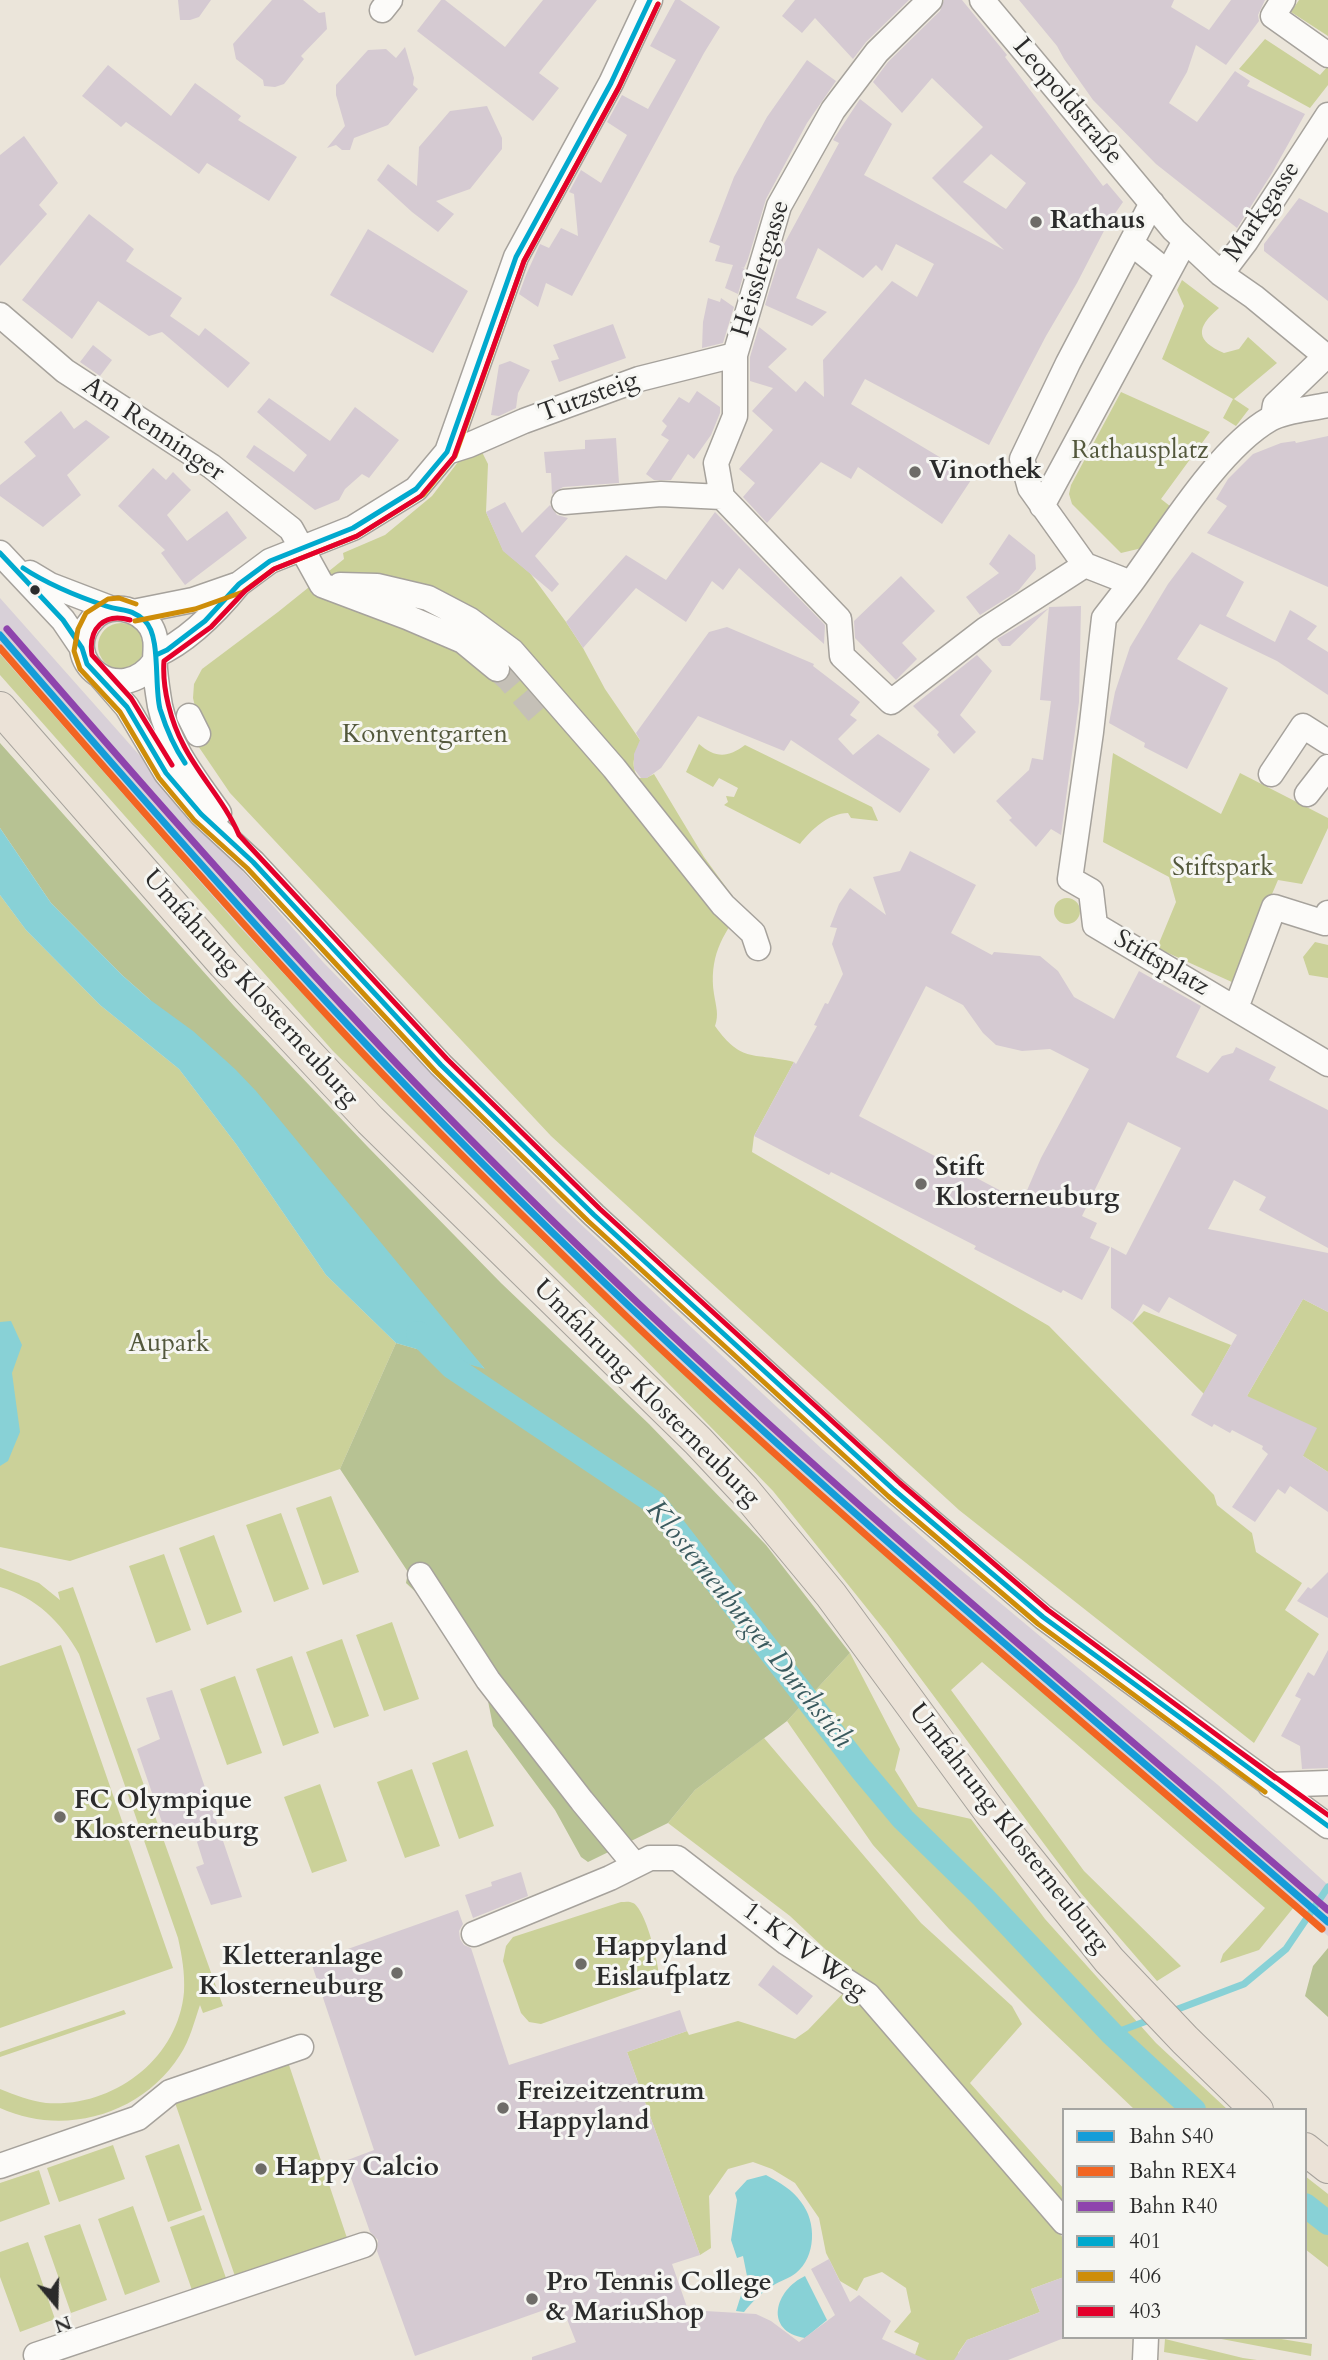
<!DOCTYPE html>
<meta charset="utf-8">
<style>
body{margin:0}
#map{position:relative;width:1328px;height:2360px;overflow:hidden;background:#ebe5da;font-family:Cardo,serif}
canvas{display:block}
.legend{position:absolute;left:1062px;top:2108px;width:245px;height:231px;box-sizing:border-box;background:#f6f6f2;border:2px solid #a5a5a2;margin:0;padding:9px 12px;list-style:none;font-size:21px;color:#2b2b2b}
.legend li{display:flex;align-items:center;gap:14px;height:35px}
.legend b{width:35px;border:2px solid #a5a5a2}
.north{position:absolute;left:21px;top:2269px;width:70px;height:70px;-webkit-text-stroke:5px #f6f6f2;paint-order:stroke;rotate:161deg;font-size:19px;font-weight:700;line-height:28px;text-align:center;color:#2b2b2b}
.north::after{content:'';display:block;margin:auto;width:24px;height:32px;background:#2b2b2b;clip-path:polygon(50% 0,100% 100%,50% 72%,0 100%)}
</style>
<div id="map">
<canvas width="1328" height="2360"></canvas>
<ul class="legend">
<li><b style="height:9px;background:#159dd9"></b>Bahn S40</li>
<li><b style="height:9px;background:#f26522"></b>Bahn REX4</li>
<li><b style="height:9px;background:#8e44ad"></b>Bahn R40</li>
<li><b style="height:9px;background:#00a9ce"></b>401</li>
<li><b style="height:9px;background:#ce8d09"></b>406</li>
<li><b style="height:9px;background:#e4002b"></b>403</li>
</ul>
<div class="north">N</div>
</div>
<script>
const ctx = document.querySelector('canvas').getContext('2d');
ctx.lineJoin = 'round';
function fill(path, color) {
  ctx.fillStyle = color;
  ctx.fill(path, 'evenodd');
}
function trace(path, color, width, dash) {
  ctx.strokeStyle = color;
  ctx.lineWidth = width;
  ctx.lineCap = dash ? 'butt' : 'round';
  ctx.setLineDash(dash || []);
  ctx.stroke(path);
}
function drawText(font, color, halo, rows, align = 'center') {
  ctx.font = font + ' Cardo,serif';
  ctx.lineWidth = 6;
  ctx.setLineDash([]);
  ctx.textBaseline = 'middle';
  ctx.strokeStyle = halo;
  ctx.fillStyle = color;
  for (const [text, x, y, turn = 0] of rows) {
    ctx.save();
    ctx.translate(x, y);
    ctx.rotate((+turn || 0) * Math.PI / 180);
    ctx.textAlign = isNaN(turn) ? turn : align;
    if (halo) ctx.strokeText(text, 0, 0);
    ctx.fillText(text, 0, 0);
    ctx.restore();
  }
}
fill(new Path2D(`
 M0 598 323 962 558 1203 822 1449 937 1550 1218 1785 1328 1885V1936L996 1653 545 1243 392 1089 239 926 0 654Z`), '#d8d0d8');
fill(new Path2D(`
 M1299 0H1328V36L1291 12Z
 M1265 39 1320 75 1328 66V85L1310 108 1239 69Z
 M1182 280 1219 308C1195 328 1196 341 1224 353L1239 349 1248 337 1277 363 1234 399 1249 409 1236 426 1223 418 1233 399 1162 359 1184 306 1177 290Z
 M1121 392 1210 432 1161 499 1175 510 1142 548 1121 553 1072 504 1069 494 1071 485Z
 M481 450 488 464 486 512 503 550 530 573 566 622 583 648 605 689 642 743C634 755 630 763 638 778H646L654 774 704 857 742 909C721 936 709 959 714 994 716 1007 719 1014 715 1026 742 1064 754 1052 794 1062L754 1136 752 1152 1049 1326 1214 1495 1217 1505 1252 1533 1256 1552 1302 1583 1285 1610 1319 1634 1254 1743 959 1510 551 1136 230 793 192 737 196 711 193 698 194 684 202 669 278 612 344 559 343 553 385 535 432 496 461 458Z
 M98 646a23 23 0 1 1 46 0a23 23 0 1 1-46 0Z
 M0 654 239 926 392 1089 545 1243 996 1653 1294 1907 1259 1950 1220 1963 1223 1954 1265 1908 982 1662 951 1690 1084 1871 1181 1966 1157 1981 1080 1892 886 1632 773 1491 629 1343 333 1051 0 675Z
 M699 744C715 758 728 758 745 745L872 807 878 821 851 818 848 813C829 813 811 830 800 844L724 805 728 802 726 796 734 797 738 788 719 778 713 787 686 772Z
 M1113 753 1221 814 1240 773 1328 818V828L1302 884 1278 880 1234 983 1157 948 1176 902 1169 877 1103 842Z
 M0 895 26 930 100 1005 179 1069 236 1144 326 1275 396 1343 340 1469 70 1561 0 1547Z
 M1054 911a13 13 0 1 1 26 0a13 13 0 1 1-26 0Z
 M1315 942 1328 945V978L1309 975 1303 957Z
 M1303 1299 1328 1312V1472L1303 1456 1247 1396Z
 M1144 1311 1231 1345 1204 1394 1132 1323Z
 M331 1496 359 1572 323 1585 296 1508Z
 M281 1513 309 1589 274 1602 246 1525Z
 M214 1535 242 1612 207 1625 179 1548Z
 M164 1554 191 1630 156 1643 129 1566Z
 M0 1568 39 1583 60 1600 58 1592 73 1587 223 2006 203 2013 200 2005C194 2022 190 2040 180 2055 142 2115 64 2137 0 2108V2089C15 2095 30 2101 46 2103 112 2108 178 2060 184 1992 185 1973 182 1956 178 1938L79 1654C61 1622 36 1597 0 1587Z
 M392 1622 419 1699 384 1711 356 1635Z
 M342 1639 369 1716 334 1728 306 1652Z
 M61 1645 173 1968 0 2028V1666Z
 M850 1653 900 1749 895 1770 918 1807 971 1819 1045 1919 1156 2043 1228 2110H1135L1032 2012 949 1929 873 1845 787 1721Z
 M292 1656 319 1733 283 1746 256 1669Z
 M235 1676 262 1753 227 1765 200 1689Z
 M764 1738 921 1923 1012 2006 1022 2024 970 2083 1064 2189V2211L858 1980 790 1916 668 1823 695 1790Z
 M467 1750 494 1826 459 1839 432 1763Z
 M412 1769 440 1846 405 1858 377 1782Z
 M320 1784 347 1861 312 1873 284 1797Z
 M621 1902C625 1902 629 1901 633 1903 645 1908 660 1965 659 1979L651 1985 541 2024 529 2022 521 2013 503 1961 506 1946 513 1937Z
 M848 1988 1064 2239V2277L1031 2289 1040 2312 967 2340 958 2353 960 2360H916L915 2355 919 2343 894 2332 911 2312 906 2288 882 2272 864 2278 857 2291 840 2281 826 2253 819 2218 795 2183 772 2169 753 2162 728 2169 709 2196 711 2248 700 2255 627 2052 687 2031 689 2035 738 2021 795 2039 808 2030Z
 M124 2010 126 2014 0 2057V2052Z
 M287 2059 348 2241 236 2279 173 2097Z
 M179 2144 202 2210 168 2222 145 2156Z
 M113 2145 125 2179 59 2202 47 2168Z
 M39 2170 50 2204 0 2222V2183Z
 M1305 2176 1328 2194V2267L1305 2249Z
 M133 2206 160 2282 125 2295 98 2219Z
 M204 2215 227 2281 193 2293 170 2227Z
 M80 2224 107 2300 71 2313 44 2236Z
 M28 2242 55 2319 20 2332 0 2277V2252Z
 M1211 2337H1269L1312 2344 1311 2356Z
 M1165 2339 1243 2358 1257 2360H1209L1164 2352Z`), '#cbd199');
fill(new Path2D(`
 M0 743 234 1006 367 1146 501 1283 649 1424 766 1545 850 1653 787 1721 695 1790 668 1823 588 1862 581 1857 555 1810 493 1726 488 1701 438 1613 406 1583 408 1572 340 1469 396 1343 484 1368 149 999 122 975 51 903 0 828Z
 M1328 1948V2017L1305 1996 1313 1966Z`), '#b7c293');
fill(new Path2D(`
 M0 828 51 903 122 975 149 999 193 1031 235 1069 256 1091 485 1369 396 1343 326 1275 236 1144 179 1069 100 1005 26 930 0 895Z
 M11 1321 22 1345 12 1373 20 1432 8 1461 0 1466V1322Z
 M766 2175C779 2182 793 2190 801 2202 817 2222 816 2257 796 2273 790 2278 780 2281 772 2286 761 2293 752 2302 744 2312L736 2311 747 2276 743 2256 737 2258 731 2240 737 2200 735 2193 747 2180Z
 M805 2276 827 2320 805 2338C763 2331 775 2290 805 2276Z`), '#88d1d6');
trace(new Path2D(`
 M1170 2012 1244 1984 1286 1949 1328 1887
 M1112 2034 1152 2019`), '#88d1d6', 7);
trace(new Path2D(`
 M418 1333 452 1367 655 1503 861 1769 903 1819 983 1897 1112 2034 1194 2110
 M1305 2205 1328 2223`), '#88d1d6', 24);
fill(new Path2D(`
 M178 0H211L199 17 190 20H180Z
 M272 0H303L319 13 325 12 327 29 301 56 304 59 284 84 275 87 264 86 263 80 236 59 233 44Z
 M441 0H445L505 47 543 0H597L539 73 559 88 533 121 417 31Z
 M675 0H680L720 27 704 53 572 296 546 283 538 307 519 294 526 275 540 244 549 248 561 228 578 236 574 194 569 192 581 170 601 183 627 135 607 122 622 95 648 109 676 60 650 46Z
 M795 0H909L866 42 853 59 815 18 802 33 782 16Z
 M944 0H962L1007 55 1005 57 1103 186 1107 183 1123 202 1107 225 1077 283 1046 336 989 445 865 379 851 404 973 477 942 524 858 467 851 479 821 462 767 523 743 497 755 483 739 469 773 430 752 411 773 388 750 381V357L759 327 787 349 768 367 796 392 805 381 824 397 823 360 892 281 917 297 934 264 896 244 882 271 876 265 863 278 818 248 796 298 827 312 812 326 765 305 783 246 839 143 833 140 860 99 892 124 864 175 1004 250 932 178 983 127 932 78 902 113 873 82 888 62 940 11ZM991 154 1026 183 1006 209 963 182Z
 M1019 0H1174L1171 7 1209 30 1231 0H1265L1258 15 1259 21 1226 65 1196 45 1187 72 1169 103 1197 122 1235 71 1250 81 1247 86 1305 114 1272 173 1237 228 1156 164 1093 100 1064 59 1057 46Z
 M405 47 414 78 413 85 418 89 388 125 354 138 350 150H342L336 145 327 148 345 126 336 95V85L368 50 386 49 396 58Z
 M807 60 836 81 807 123 766 199 748 259 744 268 741 267 745 269 738 294 725 288 733 265 715 261 720 246 709 242 734 177 767 117Z
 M108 65 171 116 195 83 241 116 238 120 297 157 269 201 207 163 199 174 126 122 121 127 82 96Z
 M487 106 502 138V149L470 189 436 201 454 214 438 232 412 212 377 180 388 164 417 186 419 147 450 111Z
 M24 136 58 183 39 205 47 214 0 266V155Z
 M1299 198 1328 213V301L1264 251V244Z
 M89 214 134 249 126 261 182 298 170 316 199 336 205 328 250 363 228 388 162 332 149 336 98 301 72 339 22 300Z
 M368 229 468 291 433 353 330 295Z
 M708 298 720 302 721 298 734 307 723 343 702 348 703 322Z
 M613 324 626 358 559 382 551 361 559 359 553 345Z
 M93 345 112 360 100 376 80 362Z
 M510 361 530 370 518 393 516 408 499 416 491 415 499 365Z
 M697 391 720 407V413L711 435 694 459 688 454 671 480H654L646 474 669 440 661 435 667 426 662 421 679 397 689 403Z
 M269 398 330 441 355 407 399 440 369 478 362 474 345 489 339 500 315 510 246 457 254 445 294 472 307 455 257 412Z
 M61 411 74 429 86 420 110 437 67 475 81 495 43 527 0 496V485L36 456 24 442Z
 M1328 436V587L1207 533 1227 506 1216 499 1228 479 1253 454 1281 443 1295 441 1296 443Z
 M616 438 619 483 563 487 552 494 551 473H546L544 452 585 449V440Z
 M153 468 166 480 173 472 191 490 167 515 187 541 227 511 247 538 185 585 161 553 165 550 118 506Z
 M505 502 522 533 550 505 557 515 568 518 535 556 559 584 552 592 503 551 486 512Z
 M715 512 825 625 824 644 739 568 723 590 712 581 686 622 636 588 583 648 566 622 626 555 666 580Z
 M1009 534 1035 555 1036 569 1018 591 980 615 966 597 999 573 989 564Z
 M1192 552 1244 582 1226 616 1275 642 1290 610 1317 626 1307 639 1328 652V695L1277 661 1200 624 1177 659 1228 688 1187 769 1144 747 1145 743 1109 723 1115 692 1130 647 1168 584Z
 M901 576 935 611 902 643 917 659 896 680 855 638 854 621Z
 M1081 606 1079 702 1061 835 1051 829 1036 847 1009 820 1012 818 996 801 1029 770 1032 758 1043 760 1051 701 1040 700 1049 607Z
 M1049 608 1010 646H1002L997 639Z
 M727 627 814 664 813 666 860 702 850 715 857 720 838 739 853 755 878 734 930 769 900 813 791 740 784 751 698 716 661 768 647 778H641L634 769V754L640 740 636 733 709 632Z
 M977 655 992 671 960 715 976 732 954 754 937 735 939 732 913 706Z
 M910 851 976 885 951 933 992 955 994 952 1040 956 1058 971 1074 997 1114 1019 1139 971 1201 1006 1176 1057 1208 1073 1222 1056 1233 1053 1236 1047 1276 1067 1269 1080 1328 1110V1248L1259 1210 1266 1197 1234 1180 1208 1229 1328 1253V1312L1303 1299 1247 1396 1317 1428 1303 1456 1328 1472V1512L1290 1486 1285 1494 1278 1489 1255 1522 1232 1507 1268 1454 1262 1449 1263 1446 1232 1430 1230 1433 1214 1424 1212 1427 1191 1415 1237 1335 1169 1297 1159 1313 1143 1304 1132 1323 1111 1308V1247L1126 1255 1181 1148 1128 1122 1082 1216 1097 1223 1090 1238 1110 1247 1082 1300 1063 1290 1061 1293 974 1249 976 1246 831 1172 829 1175 754 1136 794 1062 796 1064 817 1026 814 1025 825 1003 828 1004 843 974 832 944 837 928 830 927 839 904 850 888 886 915 873 877 900 871ZM926 986 963 1005 983 1033 996 1045 1022 1051 1050 1049 1089 1069 1041 1158 1022 1202 859 1116Z
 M1328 1572V1618L1297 1601 1308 1587 1311 1589Z
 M1328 1650V1768L1302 1769 1300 1746 1281 1736 1301 1699 1295 1696 1308 1672 1314 1676Z
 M172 1690 242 1897 211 1905 196 1867 204 1864 191 1823 165 1831 137 1749 160 1739 146 1698Z
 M521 1872 528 1896 473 1918 465 1895 492 1886 491 1882Z
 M458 1910 463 1924 459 1931 460 1939 464 1945 471 1948 509 2065 680 2010 687 2031 627 2052 700 2255 672 2264 688 2310 756 2314 771 2321 799 2342 835 2315 811 2269 829 2259 850 2302 859 2295 891 2321 882 2339 927 2360H532V2357L576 2342 561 2304 415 2356 377 2251 378 2240 370 2232 345 2161 374 2150 311 1962Z
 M773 1965 813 1996 797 2015 758 1985Z
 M1064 2277V2338L1008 2360H954L967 2340 1040 2312 1031 2289Z`), '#d5cad2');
trace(new Path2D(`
 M497 669 509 680 541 717`), '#c5c0b7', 24, [24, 12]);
const minor = new Path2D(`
 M982 0 1174 230 1221 274 1254 297 1328 358
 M1283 0 1273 16 1328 55
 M382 10 390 0
 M1152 203 1068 363 1022 459 1030 488 1085 565 1131 583C1167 534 1219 448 1270 419 1286 410 1310 409 1328 405
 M1131 243 1167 272
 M1221 274 1246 241 1328 115
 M0 315 65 371 211 466 291 529 322 585 407 617 463 641 497 669
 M1273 417 1275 405 1326 356
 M447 452 469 445 524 421 639 379 735 355
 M722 497 716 463 735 416V355L779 206 833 110 877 52 930 0
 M564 502 661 494 722 497 839 619 842 656 891 702 986 629 1085 565
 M1042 506 1185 241
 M0 553 63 620 82 648
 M30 573 50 585 110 608
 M1131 583 1104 618 1091 732 1070 879 1091 891 1095 925 1328 1064
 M340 585 377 586 428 598 470 620 512 651 614 768 723 905 753 933 758 948
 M133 612 193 600 239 584 270 561 353 528 416 489 447 452 516 257 611 83 650 0
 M156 655C188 641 217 611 239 584
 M155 661C120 710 57 660 92 620 108 601 138 607 151 627 159 641 154 654 155 669 156 681 158 694 160 706 169 747 196 780 219 813
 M100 676 127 707 166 773 201 814 253 862 441 1065 594 1215 894 1490 1043 1617 1328 1826
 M189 716 198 734
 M1271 774 1303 726 1328 742
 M1307 794 1328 767
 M1236 1008 1274 907 1325 923 1328 913
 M420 1575 488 1680 582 1801 635 1865
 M1270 1785 1328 1783
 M474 1934 610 1878 650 1858H677L787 1943 868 1995 1064 2222
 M0 2166 138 2118 170 2092 301 2047
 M36 2355 364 2245
 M1145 2360 1146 2337`);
const major = new Path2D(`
 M0 708 224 964 370 1120 698 1441 744 1490 831 1595 990 1812 1109 1960 1185 2040 1257 2110
 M1305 2149 1328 2167`);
trace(minor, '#a6a29c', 27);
trace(major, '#a6a29c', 34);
trace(minor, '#fcfbf9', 24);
trace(major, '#ebe2d7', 32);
trace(new Path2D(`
 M0 553 63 620 82 648 87 664 127 707 166 773 201 814 253 862 441 1065 594 1215 894 1490 1043 1617 1328 1826
 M23 568C49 585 76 596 106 606 122 612 130 607 145 621 161 636 154 686 160 709 166 728 174 747 185 763
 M156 655 167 650 205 621 239 584 270 561 353 528 416 489 447 452 516 257 611 83 650 0`), '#00a9ce', 5);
trace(new Path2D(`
 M136 604 119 598 108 599 86 613 78 629 74 651 80 669 120 712 159 778 194 820 247 868 435 1071 588 1221 888 1496 1038 1624 1265 1792
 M135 621 195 609 243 592 274 569 357 536 423 495 455 456 524 261 619 87 658 4`), '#ce8d09', 5);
trace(new Path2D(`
 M658 4 619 87 524 261 454 457 421 496 357 536 274 569 245 591 211 627 164 661C162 689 171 722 184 746 200 777 225 802 239 835L447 1059 600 1209 900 1483 1048 1610 1275 1778
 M130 620C104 612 88 629 92 655L131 698 172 765
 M1225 1741 1328 1815`), '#e4002b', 5);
trace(new Path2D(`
 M0 635C114 766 228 897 347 1024 438 1121 533 1215 630 1307 854 1521 1094 1718 1328 1922`), '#159dd9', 7);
trace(new Path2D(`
 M0 648C112 776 223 904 339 1028 432 1128 529 1223 627 1317 851 1530 1089 1726 1322 1929`), '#f26522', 7);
trace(new Path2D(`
 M7 629C120 759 234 890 352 1016 444 1116 541 1211 640 1305 862 1515 1097 1710 1328 1910`), '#8e44ad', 7);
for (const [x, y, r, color] of [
 [1036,222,7,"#6e6c68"],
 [915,472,7,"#6e6c68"],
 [35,590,6,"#2b2b2b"],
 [921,1184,7,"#6e6c68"],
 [60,1817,7,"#6e6c68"],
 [581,1964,7,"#6e6c68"],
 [397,1973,7,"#6e6c68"],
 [503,2108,7,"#6e6c68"],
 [261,2169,7,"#6e6c68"],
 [532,2299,7,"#6e6c68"]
]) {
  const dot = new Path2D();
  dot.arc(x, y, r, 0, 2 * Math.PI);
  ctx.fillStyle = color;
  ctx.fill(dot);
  trace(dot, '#f6f6f2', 2.5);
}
drawText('26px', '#2b2b2b', '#f6f6f2', [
 ["Leopoldstraße",1067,102,50],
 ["Markgasse",1263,212,-56],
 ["Heisslergasse",762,269,-73],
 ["Tutzsteig",589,398,-20],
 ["Am Renninger",153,430,34],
 ["Stiftsplatz",1161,964,30],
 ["Umfahrung Klosterneuburg",250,989,48],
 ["Umfahrung Klosterneuburg",646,1394,45],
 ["Umfahrung Klosterneuburg",1008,1829,52],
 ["1. KTV Weg",804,1952,36]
]);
drawText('bold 26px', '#2b2b2b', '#f6f6f2', [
 ["Rathaus",1050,222],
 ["Vinothek",929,472],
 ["Stift",935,1169],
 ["Klosterneuburg",935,1199],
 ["FC Olympique",74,1802],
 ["Klosterneuburg",74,1832],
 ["Happyland",595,1949],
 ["Eislaufplatz",595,1979],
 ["Kletteranlage",383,1958,"right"],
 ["Klosterneuburg",383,1988,"right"],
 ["Freizeitzentrum",517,2093],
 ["Happyland",517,2123],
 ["Happy Calcio",275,2169],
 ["Pro Tennis College",546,2284],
 ["& MariuShop",546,2314]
], 'left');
drawText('26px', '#53583c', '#f6f6f2', [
 ["Rathausplatz",1140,452],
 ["Konventgarten",425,736],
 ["Stiftspark",1223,869],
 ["Aupark",169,1345]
]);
drawText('italic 28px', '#3a5a5e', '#f6f6f2', [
 ["Klosterneuburger Durchstich",748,1625,51]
]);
</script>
